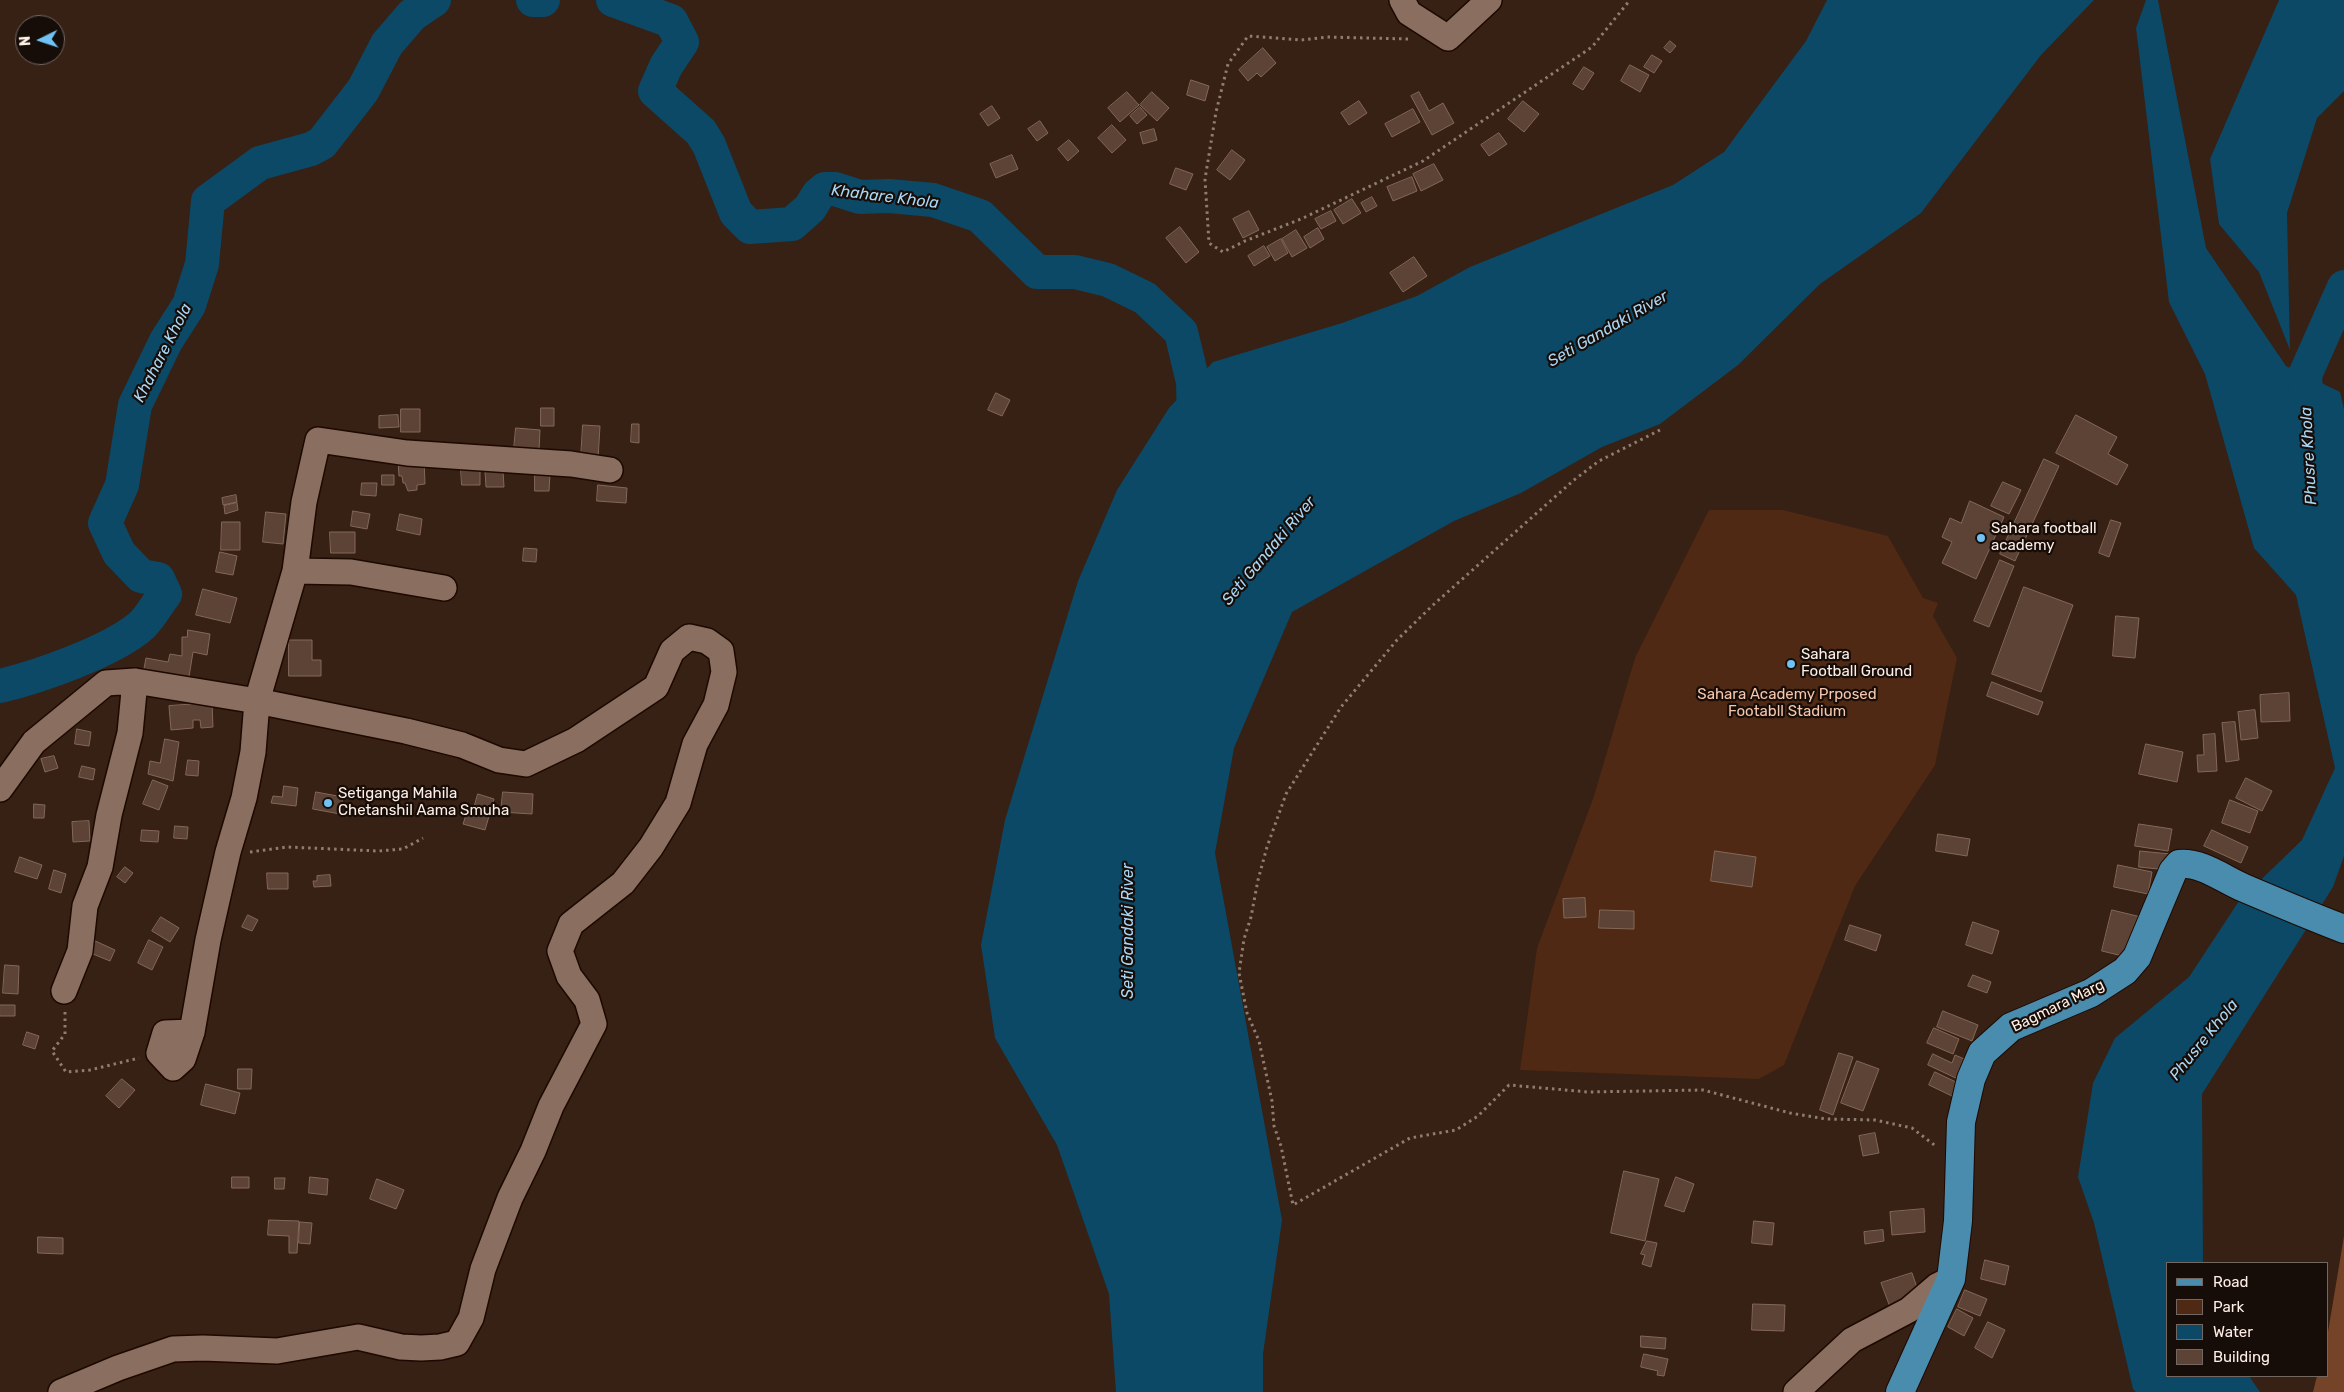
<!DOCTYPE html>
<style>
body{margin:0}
#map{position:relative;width:2344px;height:1392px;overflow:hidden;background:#372014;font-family:Rubik,sans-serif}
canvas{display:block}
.legend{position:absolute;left:2166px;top:1262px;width:162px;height:115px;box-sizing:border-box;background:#170d08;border:1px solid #736761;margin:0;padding:6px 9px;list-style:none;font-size:15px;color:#feeee6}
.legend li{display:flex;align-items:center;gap:10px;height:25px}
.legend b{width:25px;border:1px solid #736761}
.north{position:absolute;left:15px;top:15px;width:50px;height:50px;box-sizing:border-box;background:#170d08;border:1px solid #736761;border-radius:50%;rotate:266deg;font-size:14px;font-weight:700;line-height:20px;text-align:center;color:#feeee6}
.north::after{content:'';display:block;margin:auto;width:18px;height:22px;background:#6fc2f4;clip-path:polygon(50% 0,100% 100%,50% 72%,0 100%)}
</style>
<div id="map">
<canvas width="2344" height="1392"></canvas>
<ul class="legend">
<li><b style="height:6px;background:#498cad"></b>Road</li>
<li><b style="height:14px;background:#4f2913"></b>Park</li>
<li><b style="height:14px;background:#0b4967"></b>Water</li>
<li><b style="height:14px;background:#5c4335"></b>Building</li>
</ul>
<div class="north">N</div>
</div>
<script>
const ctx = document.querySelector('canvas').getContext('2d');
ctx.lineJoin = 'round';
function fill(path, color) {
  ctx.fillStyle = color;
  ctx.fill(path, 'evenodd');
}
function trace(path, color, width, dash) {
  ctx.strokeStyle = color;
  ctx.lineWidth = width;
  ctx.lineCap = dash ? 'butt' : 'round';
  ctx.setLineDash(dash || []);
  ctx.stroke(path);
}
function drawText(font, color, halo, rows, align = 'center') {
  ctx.font = font + ' Rubik,sans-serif';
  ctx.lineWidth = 4.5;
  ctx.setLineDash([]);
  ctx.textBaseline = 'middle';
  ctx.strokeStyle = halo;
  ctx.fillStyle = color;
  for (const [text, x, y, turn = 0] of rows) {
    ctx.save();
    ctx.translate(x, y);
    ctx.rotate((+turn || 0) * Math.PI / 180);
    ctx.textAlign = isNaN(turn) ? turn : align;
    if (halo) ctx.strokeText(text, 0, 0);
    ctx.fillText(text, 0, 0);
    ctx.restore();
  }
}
fill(new Path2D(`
 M1709 510H1783L1888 536 1923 598 1938 603 1933 616 1957 658 1935 765 1855 886 1784 1065 1759 1079 1520 1070 1537 948 1593 799 1635 658Z`), '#4f2913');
fill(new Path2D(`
 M2344 1236V1392H2313L2317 1376H2328V1332Z`), '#744328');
fill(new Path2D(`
 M1827 0H2094L2041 55 1921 213 1820 284 1738 365 1660 424 1602 447 1521 493 1454 521 1292 612 1234 748 1215 853 1282 1220 1263 1354V1392H1116L1109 1294 1057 1145 995 1038 981 945 1005 820 1078 581 1117 490 1169 408 1213 362 1342 323 1417 296 1470 267 1673 185 1724 152 1806 41Z
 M2146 0H2158L2206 248 2286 366 2340 392 2344 409V856L2333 887 2202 1094 2203 1263H2168V1376H2249L2260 1392H2136L2133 1389 2094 1223 2078 1177 2093 1083 2115 1038 2189 977 2239 901 2302 840 2335 768 2296 595 2254 548 2205 374 2169 302 2136 28Z
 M2279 0H2344V91L2317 118 2287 213 2290 350 2259 272 2219 224 2210 159Z`), '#0b4967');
trace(new Path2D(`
 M533 0H543
 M613 0 671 21 682 42 666 66 655 91 701 132 709 145 736 213 750 227 792 224 810 208 818 195 825 189H835L860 197 889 196 933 200 980 216 1037 272H1075L1108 280 1145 298 1181 332 1193 382 1194 423 1196 429
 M2308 421 2305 375 2344 287
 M0 686C38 677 113 651 142 625 151 616 158 603 165 594L158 579 141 576 119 553 105 523 122 485 135 405 166 341 189 305 202 264 208 201 260 163 311 149 322 143 363 90 387 44 412 15 434 0`), '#0b4967', 34);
const building = new Path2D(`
 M1670 41 1676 46 1670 53 1664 48Z
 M1263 48 1276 63 1261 77 1257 73 1248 81 1239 70Z
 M1652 55 1662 61 1654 73 1644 67Z
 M1630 65 1649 75 1640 92 1621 81Z
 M1584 67 1594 73 1583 90 1573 84Z
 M1191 80 1209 86 1205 101 1187 95Z
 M1127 92 1139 105 1120 122 1108 108Z
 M1152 92 1169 108 1157 121 1140 105Z
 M1419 92 1429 111 1443 103 1454 123 1432 135 1411 96Z
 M1359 101 1367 113 1349 125 1341 113Z
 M1523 101 1539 114 1524 132 1508 119Z
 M992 106 1000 118 988 126 980 114Z
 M1140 107 1147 115 1137 124 1130 116Z
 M1413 109 1420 122 1392 137 1385 124Z
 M1040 121 1048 133 1037 141 1028 129Z
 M1112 125 1126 140 1112 153 1098 138Z
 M1154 129 1157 140 1143 144 1140 133Z
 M1499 133 1507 144 1489 156 1481 145Z
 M1069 140 1079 151 1068 161 1058 149Z
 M1232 150 1245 160 1230 180 1217 170Z
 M1012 155 1018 169 996 178 990 164Z
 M1434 164 1443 180 1421 191 1413 174Z
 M1176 168 1193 174 1186 190 1170 184Z
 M1412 177 1417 191 1393 201 1387 187Z
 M1372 197 1377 206 1366 212 1361 203Z
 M1352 199 1361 213 1343 224 1334 210Z
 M1249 211 1259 230 1243 238 1233 219Z
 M1331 211 1336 221 1321 229 1315 219Z
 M1180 227 1199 252 1186 263 1166 238Z
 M1318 228 1324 239 1310 248 1304 237Z
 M1296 230 1307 248 1292 257 1282 239Z
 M1281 239 1288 253 1275 261 1267 247Z
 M1264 246 1270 256 1254 266 1248 256Z
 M1414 257 1427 276 1403 292 1390 273Z
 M996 393 1010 400 1002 416 988 410Z
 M541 408H554V426H541Z
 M401 409H420V432H401Z
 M398 415 399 427 379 428V416Z
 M2076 415 2117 437 2108 454 2128 465 2117 485 2056 453Z
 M632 424H639V443L631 442Z
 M583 425 600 426 598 459 581 458Z
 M516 428 540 430 539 451 514 449Z
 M424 459 425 484 417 485V490L408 491 405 483H403L402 476H399L398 461Z
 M2044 459 2059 466 2015 561 2000 554Z
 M461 470H480V485H462Z
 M503 470 504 487H486L485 471Z
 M535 472 550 473 549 491H535Z
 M382 475H394V485H382Z
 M2003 482 2021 490 2009 514 1991 506Z
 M362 483H377L376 496 361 495Z
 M598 485 627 488 626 503 597 501Z
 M236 495 237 502 223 505 222 498Z
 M1970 501 2004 517 1976 579 1942 563 1952 542 1942 537 1950 518 1961 523Z
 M237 503 238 510 225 514 224 506Z
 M353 511 370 514 367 529 351 526Z
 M266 512 286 514 283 544 263 542Z
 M400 514 422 519 420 535 397 530Z
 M2111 520 2121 523 2109 557 2099 553Z
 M222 522H240V550H221Z
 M330 532H355V553H331Z
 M524 548 537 549 536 562 523 561Z
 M220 552 237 556 233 575 216 572Z
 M2000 560 2014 566 1989 627 1974 621Z
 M2024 587 2073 605 2041 692 1992 674Z
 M203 589 237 598 230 623 196 615Z
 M2116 616 2139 618 2135 658 2113 656Z
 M188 630 210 634 207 655 193 652 188 683 143 674 146 658 168 662 170 654 182 656V637H187Z
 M289 640H312V660H321V676H289Z
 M1992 682 2043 702 2038 715 1987 696Z
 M2289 693 2290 721 2261 722 2260 695Z
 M212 703 213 727 201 728 200 720H193V728L171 730 169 706Z
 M2255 710 2258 738 2241 740 2238 712Z
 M2235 722 2239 760 2226 762 2222 723Z
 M77 729 91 732 89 746 75 744Z
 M2215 734 2217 771 2198 772 2197 755H2204L2203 735Z
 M165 739 179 742 173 781 148 774 150 761 160 763Z
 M2146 744 2183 752 2177 782 2139 774Z
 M54 756 58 768 45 772 41 759Z
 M188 760 199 761 198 776 186 775Z
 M82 766 95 769 93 780 79 777Z
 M2246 778 2272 791 2262 811 2236 798Z
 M153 780 168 786 159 810 143 804Z
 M284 786 298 788 296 806 271 803 273 796 282 797Z
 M316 792 343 797 340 814 313 809Z
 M503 792 533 794 532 814 501 812Z
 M478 794 494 799 485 830 463 824 466 815 471 816Z
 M2230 800 2258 811 2250 833 2222 823Z
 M34 804 45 805 44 818H34Z
 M89 821 90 841 73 842 72 822Z
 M2139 824 2172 829 2168 851 2135 846Z
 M175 826 188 827 187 839 174 838Z
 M142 830 159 831 158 842 141 841Z
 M2212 830 2248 847 2241 863 2204 846Z
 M1938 834 1970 839 1967 856 1936 851Z
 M1715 851 1756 857 1752 887 1711 881Z
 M2140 851 2170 854 2168 870 2139 867Z
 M20 857 42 865 37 879 15 872Z
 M2118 865 2152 872 2148 894 2114 887Z
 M125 867 133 873 125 883 117 877Z
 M54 870 66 874 61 893 49 889Z
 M267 873H288V889H268Z
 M330 875 331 886 314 887 313 881H317V876Z
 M1585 898 1586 917 1564 918 1563 899Z
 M1600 910 1634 911V929L1599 928Z
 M2112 910 2141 917 2131 958 2102 951Z
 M248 915 258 920 252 931 242 927Z
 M161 917 179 928 170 942 152 931Z
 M1973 922 1999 931 1992 954 1966 945Z
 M1850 925 1881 935 1876 951 1845 940Z
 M93 940 115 950 110 961 88 952Z
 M149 940 163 947 152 970 138 963Z
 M5 965 19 966 18 994 3 993Z
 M1973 975 1991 982 1987 993 1968 986Z
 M0 1005H15V1016H0Z
 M1943 1011 1978 1025 1972 1041 1937 1027Z
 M1934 1028 1959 1039 1953 1054 1927 1043Z
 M27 1032 39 1036 35 1049 23 1045Z
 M1839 1053 1853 1057 1833 1115 1820 1110Z
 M1933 1054 1952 1063 1955 1055 1969 1061 1960 1080 1928 1065Z
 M1857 1061 1879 1069 1863 1111 1841 1103Z
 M238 1069H252L251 1089H238Z
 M1935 1072 1960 1084 1954 1097 1929 1085Z
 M122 1079 135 1090 119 1108 106 1096Z
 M206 1084 240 1093 235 1114 201 1105Z
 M1875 1133 1879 1153 1863 1156 1859 1136Z
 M1624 1171 1659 1179 1645 1241 1611 1233Z
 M232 1177H249V1188H232Z
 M310 1177 328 1179 327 1195 309 1193Z
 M1676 1177 1694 1184 1684 1212 1665 1206Z
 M275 1178H285L284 1189H275Z
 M377 1179 404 1190 396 1209 370 1199Z
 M1924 1209 1925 1232 1892 1235 1890 1212Z
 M269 1220 299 1221 297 1253H289V1236L268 1235Z
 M1754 1221 1774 1223 1772 1245 1752 1243Z
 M300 1222 312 1223 310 1244 299 1243Z
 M1883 1230 1884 1241 1865 1244 1864 1232Z
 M38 1237 63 1238V1254L38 1253Z
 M1647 1241 1657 1243 1651 1267 1642 1264 1645 1255 1641 1254Z
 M1985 1260 2009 1266 2005 1285 1981 1279Z
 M1912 1273 1920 1296 1890 1307 1881 1283Z
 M1965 1290 1987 1299 1980 1316 1958 1307Z
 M1753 1304 1785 1305 1784 1331 1752 1330Z
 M1957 1309 1973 1318 1964 1336 1948 1327Z
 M1988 1322 2005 1330 1992 1358 1975 1348Z
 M1641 1336 1666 1338 1665 1349 1641 1347Z
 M1644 1354 1668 1359 1664 1376 1657 1375 1658 1371 1641 1367Z`);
fill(building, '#5c4335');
trace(building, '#836859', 1);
const minor = new Path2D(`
 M1402 0 1409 13 1448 38 1489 0
 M295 571 351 572 444 588
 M0 789 34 742 106 683 135 681 257 701 406 731 462 745 499 760 526 764 576 740 656 687 672 651 689 637 707 641 721 651 724 672 716 705 695 744 678 803 651 847 623 883 571 924 560 951 569 976 587 1000 594 1024 551 1106 533 1151 510 1198 483 1269 471 1318 457 1343 440 1347 421 1348 401 1347 358 1337 277 1351 203 1348 173 1349 118 1368 61 1392
 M64 991 80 951 85 906 100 867 109 815 130 733 135 681
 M192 1032 165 1033 159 1053 173 1068 183 1059 192 1032 208 940 228 852 244 798 253 752 257 701 295 571 304 502 318 440 407 453 571 464 610 470
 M1796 1392 1852 1340 1909 1310 1937 1286 1951 1279`);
const major = new Path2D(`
 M1900 1392 1951 1279 1958 1221 1961 1122 1971 1079 1982 1053 2011 1027 2091 993 2125 971 2137 957 2173 871 2179 864C2202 862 2223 879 2244 888 2277 902 2310 916 2344 929`);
trace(minor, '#1d0901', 28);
trace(major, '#1d0901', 30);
trace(new Path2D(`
 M1408 39 1327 37 1301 40 1248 36 1228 64 1216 112 1205 179 1209 243 1223 252 1245 241 1301 219 1423 161 1592 47 1630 0
 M1660 430 1599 461 1574 480 1433 605 1397 640 1341 707 1286 794 1267 847 1258 880 1251 917 1244 939 1239 973 1247 1013 1259 1041 1272 1101 1274 1126 1281 1146 1293 1205 1410 1138 1456 1130 1478 1116 1509 1085 1588 1092 1703 1090 1790 1113 1826 1119 1875 1120 1912 1128 1937 1147
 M250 852 287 847 378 851 403 849 423 838
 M65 1012V1034L52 1051 66 1072 90 1070 139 1058`), '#907d72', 3, [2.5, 4]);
trace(minor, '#8a6f60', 25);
trace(major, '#498cad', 28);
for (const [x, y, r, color] of [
 [1981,538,5,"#6fc2f4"],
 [1791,664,5,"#6fc2f4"],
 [328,803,5,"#6fc2f4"]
]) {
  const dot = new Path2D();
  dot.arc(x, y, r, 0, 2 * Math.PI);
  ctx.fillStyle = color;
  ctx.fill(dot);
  trace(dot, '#170d08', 2);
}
drawText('15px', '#feeee6', '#170d08', [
 ["Sahara football",1991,529],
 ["academy",1991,546],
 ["Sahara",1801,655],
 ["Football Ground",1801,672],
 ["Setiganga Mahila",338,794],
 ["Chetanshil Aama Smuha",338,811]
], 'left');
drawText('15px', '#f6c6ad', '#170d08', [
 ["Sahara Academy Prposed",1787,695],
 ["Footabll Stadium",1787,712]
]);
drawText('15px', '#feeee6', '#170d08', [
 ["Bagmara Marg",2058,1006,-26]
]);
drawText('italic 16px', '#a8d7f6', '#170d08', [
 ["Khahare Khola",885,197,7],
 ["Seti Gandaki River",1608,329,-30],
 ["Khahare Khola",163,353,-63],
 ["Phusre Khola",2309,456,-93],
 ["Seti Gandaki River",1269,551,-50],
 ["Seti Gandaki River",1128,931,-90],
 ["Phusre Khola",2204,1040,-51]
]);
</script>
